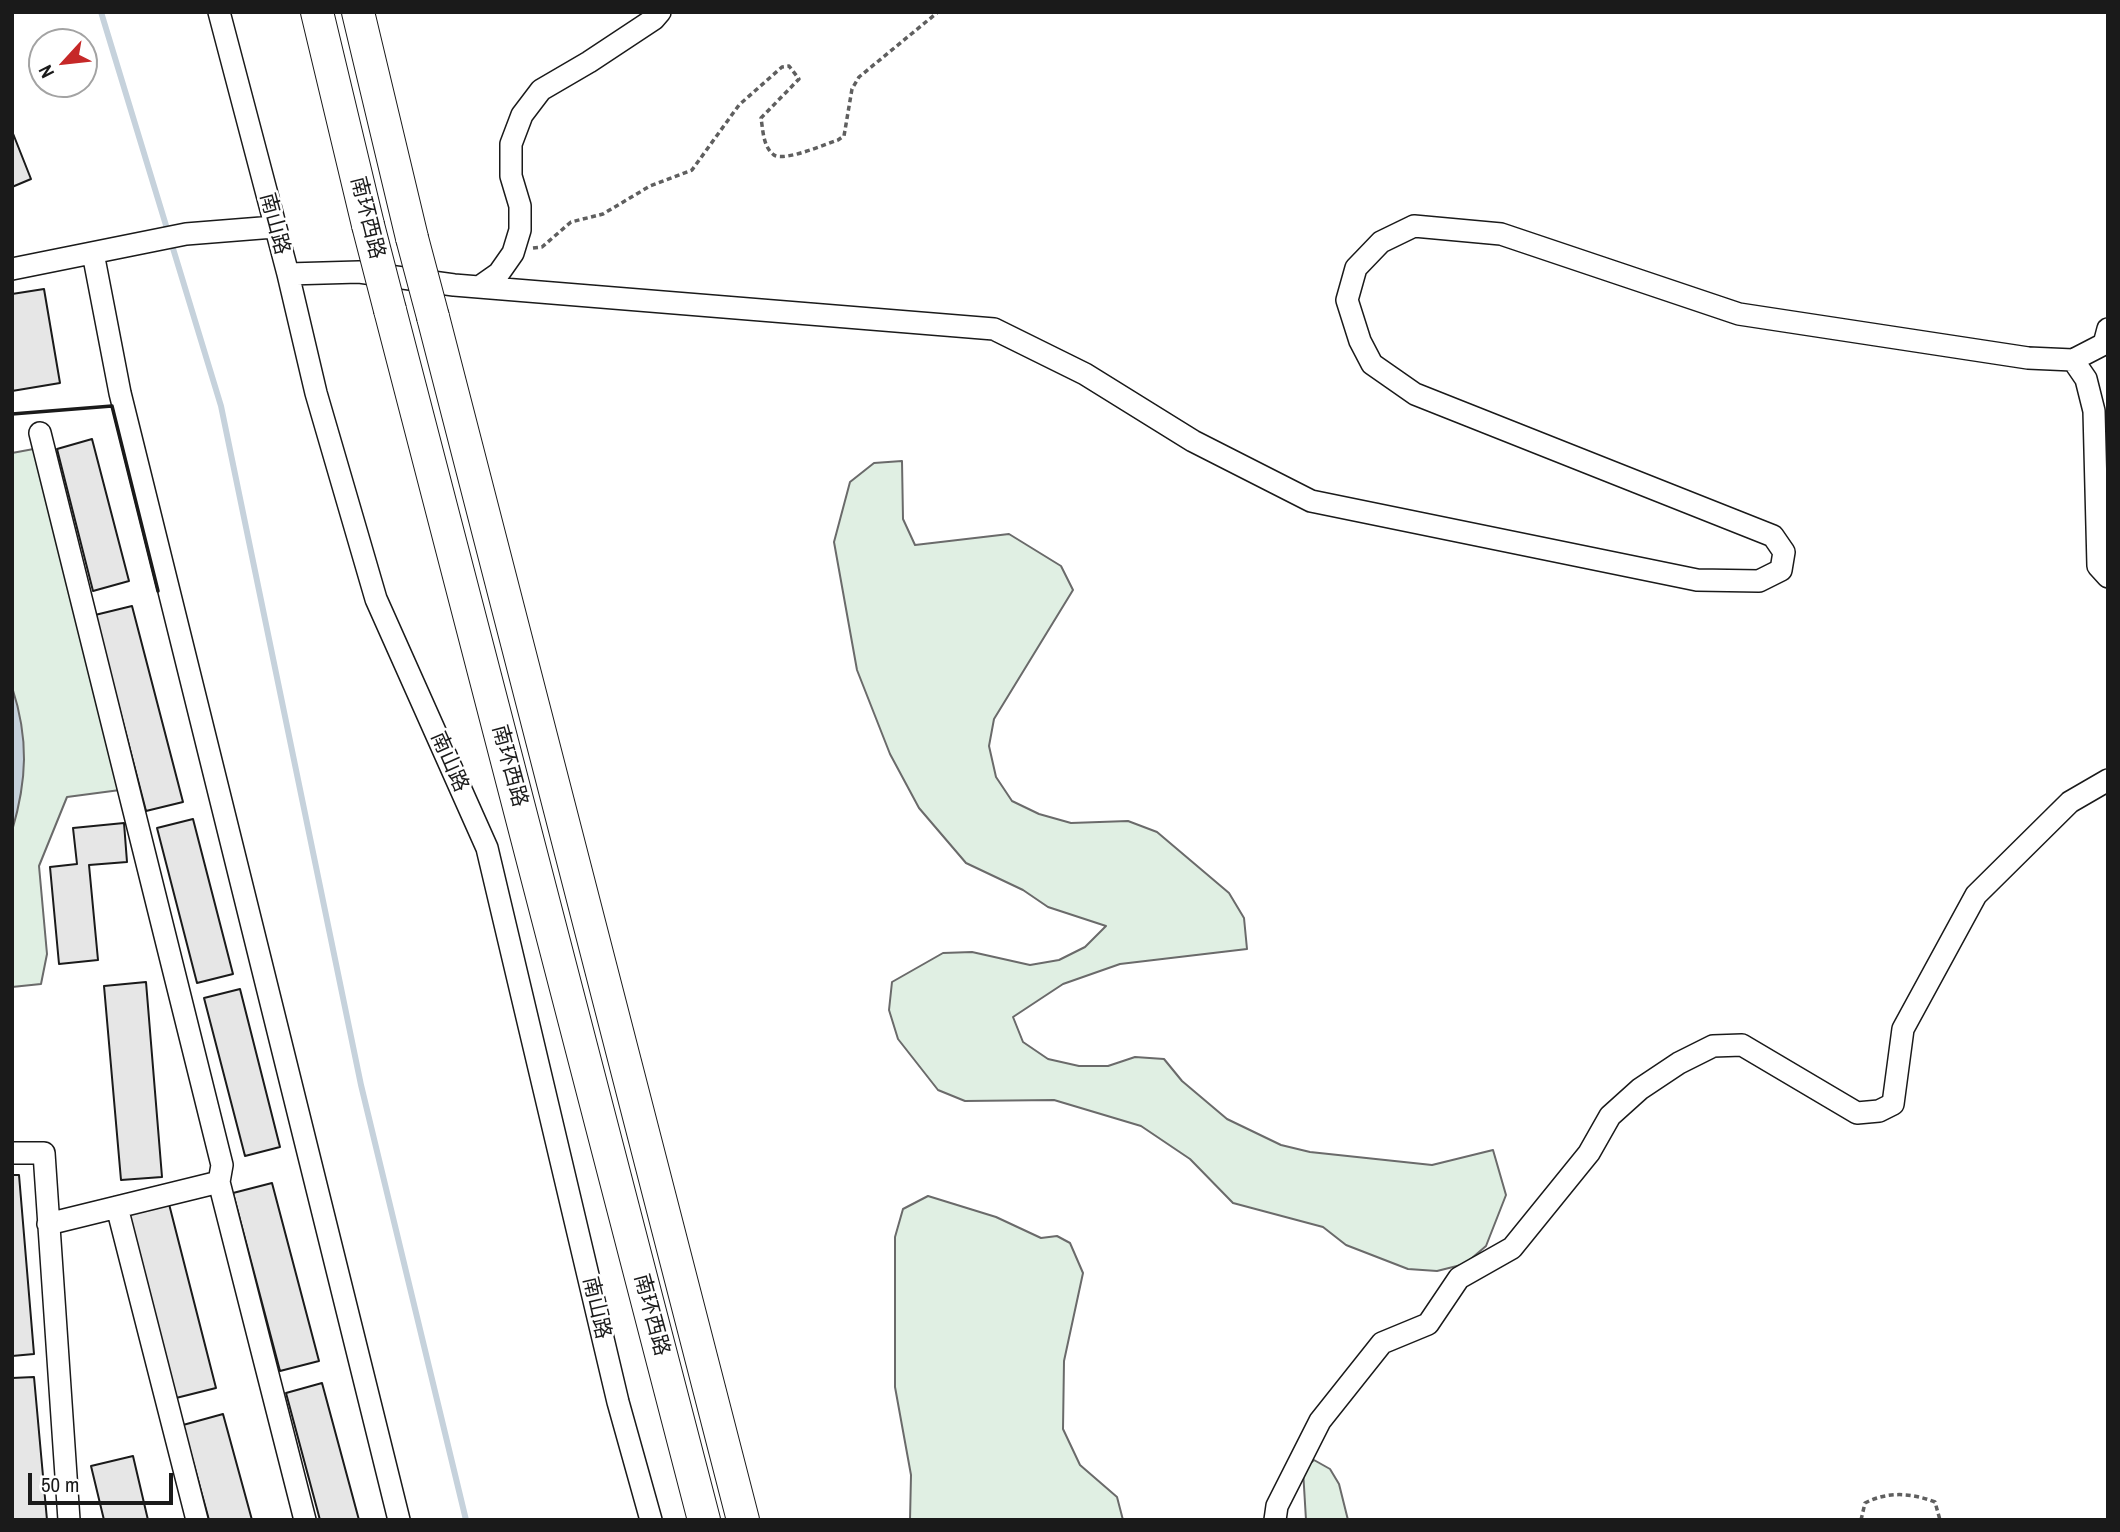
<!DOCTYPE html>
<meta charset="utf-8">
<style>
body{margin:0}
#map{position:relative;width:2120px;height:1532px;overflow:hidden;background:#fff;font-family:"Archivo Narrow",sans-serif}
canvas{display:block}
.frame{position:absolute;inset:0;border:14px solid #1a1a1a;pointer-events:none}
.north{position:absolute;left:28px;top:28px;width:70px;height:70px;box-sizing:border-box;background:#fff;border:2px solid #a3a3a3;border-radius:50%;rotate:243deg;font-size:19px;font-weight:700;line-height:28px;text-align:center;color:#1a1a1a}
.north::after{content:'';display:block;margin:auto;width:24px;height:32px;background:#c62828;clip-path:polygon(50% 0,100% 100%,50% 72%,0 100%)}
.scale{position:absolute;left:28px;top:1473px;width:145px;height:32px;box-sizing:border-box;border:4px solid #1a1a1a;border-top:0;padding-left:9px;font-size:21px;line-height:24px;white-space:nowrap;color:#1a1a1a;-webkit-text-stroke:5px #fff;paint-order:stroke}
</style>
<div id="map">
<canvas width="2120" height="1532"></canvas>
<div class="frame"></div>
<div class="north">N</div>
<div class="scale">50 m</div>
</div>
<script>
const ctx = document.querySelector('canvas').getContext('2d');
ctx.lineJoin = 'round';
function fill(path, color) {
  ctx.fillStyle = color;
  ctx.fill(path, 'evenodd');
}
function trace(path, color, width, dash) {
  ctx.strokeStyle = color;
  ctx.lineWidth = width;
  ctx.lineCap = dash ? 'butt' : 'round';
  ctx.setLineDash(dash || []);
  ctx.stroke(path);
}
function drawText(font, color, halo, rows, align = 'center') {
  ctx.font = font + ' "Archivo Narrow","Noto Sans SC",sans-serif';
  ctx.lineWidth = 5;
  ctx.setLineDash([]);
  ctx.textBaseline = 'middle';
  ctx.strokeStyle = halo;
  ctx.fillStyle = color;
  for (const [text, x, y, turn = 0] of rows) {
    ctx.save();
    ctx.translate(x, y);
    ctx.rotate((+turn || 0) * Math.PI / 180);
    ctx.textAlign = isNaN(turn) ? turn : align;
    if (halo) ctx.strokeText(text, 0, 0);
    ctx.fillText(text, 0, 0);
    ctx.restore();
  }
}
const green = new Path2D(`
 M39 448 120 790 67 797 39 866 47 954 41 984 12 987V453Z
 M902 461 903 519 915 545 1009 534 1061 566 1073 590 994 719 989 746 996 777 1012 801 1039 814 1071 823 1128 821 1157 832 1229 893 1244 918 1247 949 1120 964 1063 984 1013 1017 1023 1042 1048 1059 1079 1066H1108L1135 1057 1164 1059 1182 1081 1227 1119 1281 1145 1310 1152 1432 1165 1493 1150 1506 1195 1486 1246 1465 1264 1437 1271 1408 1269 1346 1245 1323 1227 1233 1203 1190 1159 1141 1126 1054 1100 965 1101 938 1090 898 1039 889 1010 892 982 943 953 972 952 1030 965 1059 960 1085 947 1106 926 1048 907 1023 890 966 863 919 808 890 754 857 670 834 542 850 482 874 463Z
 M928 1196 996 1217 1041 1238 1057 1236 1070 1243 1083 1273 1064 1361 1063 1429 1080 1465 1117 1497 1123 1520H910L911 1475 895 1387V1237L903 1209Z
 M1314 1460 1330 1469 1339 1484 1348 1520H1306L1303 1470Z`);
fill(green, '#e0efe3');
trace(green, '#6a6a6a', 2);
const water = new Path2D(`
 M12 687C29 739 27 780 12 831Z`);
fill(water, '#c6d2dc');
trace(water, '#6a6a6a', 2);
trace(new Path2D(`
 M101 12 221 406 361 1085 466 1520`), '#c6d2dc', 6);
const building = new Path2D(`
 M12 131 31 179 12 187Z
 M44 289 60 383 12 391V294Z
 M92 439 129 581 93 591 57 449Z
 M132 606 183 802 146 811 95 615Z
 M193 819 233 974 197 983 157 828Z
 M124 823 127 862 89 865 98 960 59 964 50 867 77 864 73 828Z
 M146 982 162 1177 121 1180 104 986Z
 M240 989 280 1147 245 1156 204 998Z
 M12 1175H19L34 1354 12 1356Z
 M272 1183 319 1361 280 1371 233 1193Z
 M169 1204 216 1388 176 1398 129 1214Z
 M34 1377 47 1520H12V1378Z
 M322 1383 359 1520H320L286 1393Z
 M223 1414 252 1520H209L183 1425Z
 M133 1456 148 1520H104L91 1466Z`);
fill(building, '#e6e6e6');
trace(building, '#1a1a1a', 2);
const minor = new Path2D(`
 M219 12 288 274 316 393 376 599 487 848 618 1402 651 1520
 M93 253 120 393 399 1520
 M12 269 186 234 274 227
 M288 274 359 272 454 285 994 329 1085 374 1193 441 1311 501 1697 580 1759 581 1781 570 1784 552 1773 536 1415 394 1372 364 1360 341 1347 300 1356 268 1381 242 1414 226 1501 234 1739 314 2028 358 2073 360 2086 379 2094 411 2098 566 2108 577
 M479 287 499 273 513 253 520 230V206L511 176V144L522 115 541 90 589 62 654 19 660 12
 M2073 360 2104 344 2108 329
 M40 433 222 1165 219 1182
 M12 1153H44L69 1520
 M117 1207 197 1520
 M48 1224 219 1182 305 1520
 M1275 1520 1277 1506 1320 1421 1382 1343 1428 1324 1459 1278 1512 1248 1589 1153 1610 1116 1640 1089 1679 1063 1713 1046 1742 1045 1857 1113 1879 1111 1893 1104 1903 1029 1976 895 2070 802 2108 780`);
const highway = new Path2D(`
 M317 12 368 225
 M358 12 412 238
 M390 310 704 1520
 M433 317 743 1520`);
trace(minor, '#1a1a1a', 24);
trace(highway, '#1a1a1a', 34);
trace(new Path2D(`
 M533 248 542 247 571 222 603 214 650 186 692 170 739 105 782 67 789 66 799 79 761 118C763 130 763 147 774 155 784 162 826 144 838 140L844 136 852 89 859 77 938 12
 M1861 1520 1865 1503C1888 1491 1912 1493 1935 1502L1940 1520`), '#5f5f5f', 3.5, [5, 3.5]);
trace(minor, '#fff', 21);
trace(highway, '#fff', 32);
const highwayBridge = new Path2D(`
 M368 225 390 310
 M412 238 433 317`);
trace(highwayBridge, '#1a1a1a', 34, []);
trace(highwayBridge, '#fff', 32);
trace(new Path2D(`
 M12 414 112 406 158 591`), '#1a1a1a', 3.5);
drawText('21px', '#1a1a1a', '#fff', [
 ["南环西路",367,218,76],
 ["南山路",274,224,75],
 ["南山路",449,762,66],
 ["南环西路",509,766,75],
 ["南山路",596,1308,77],
 ["南环西路",651,1315,75]
]);
</script>
